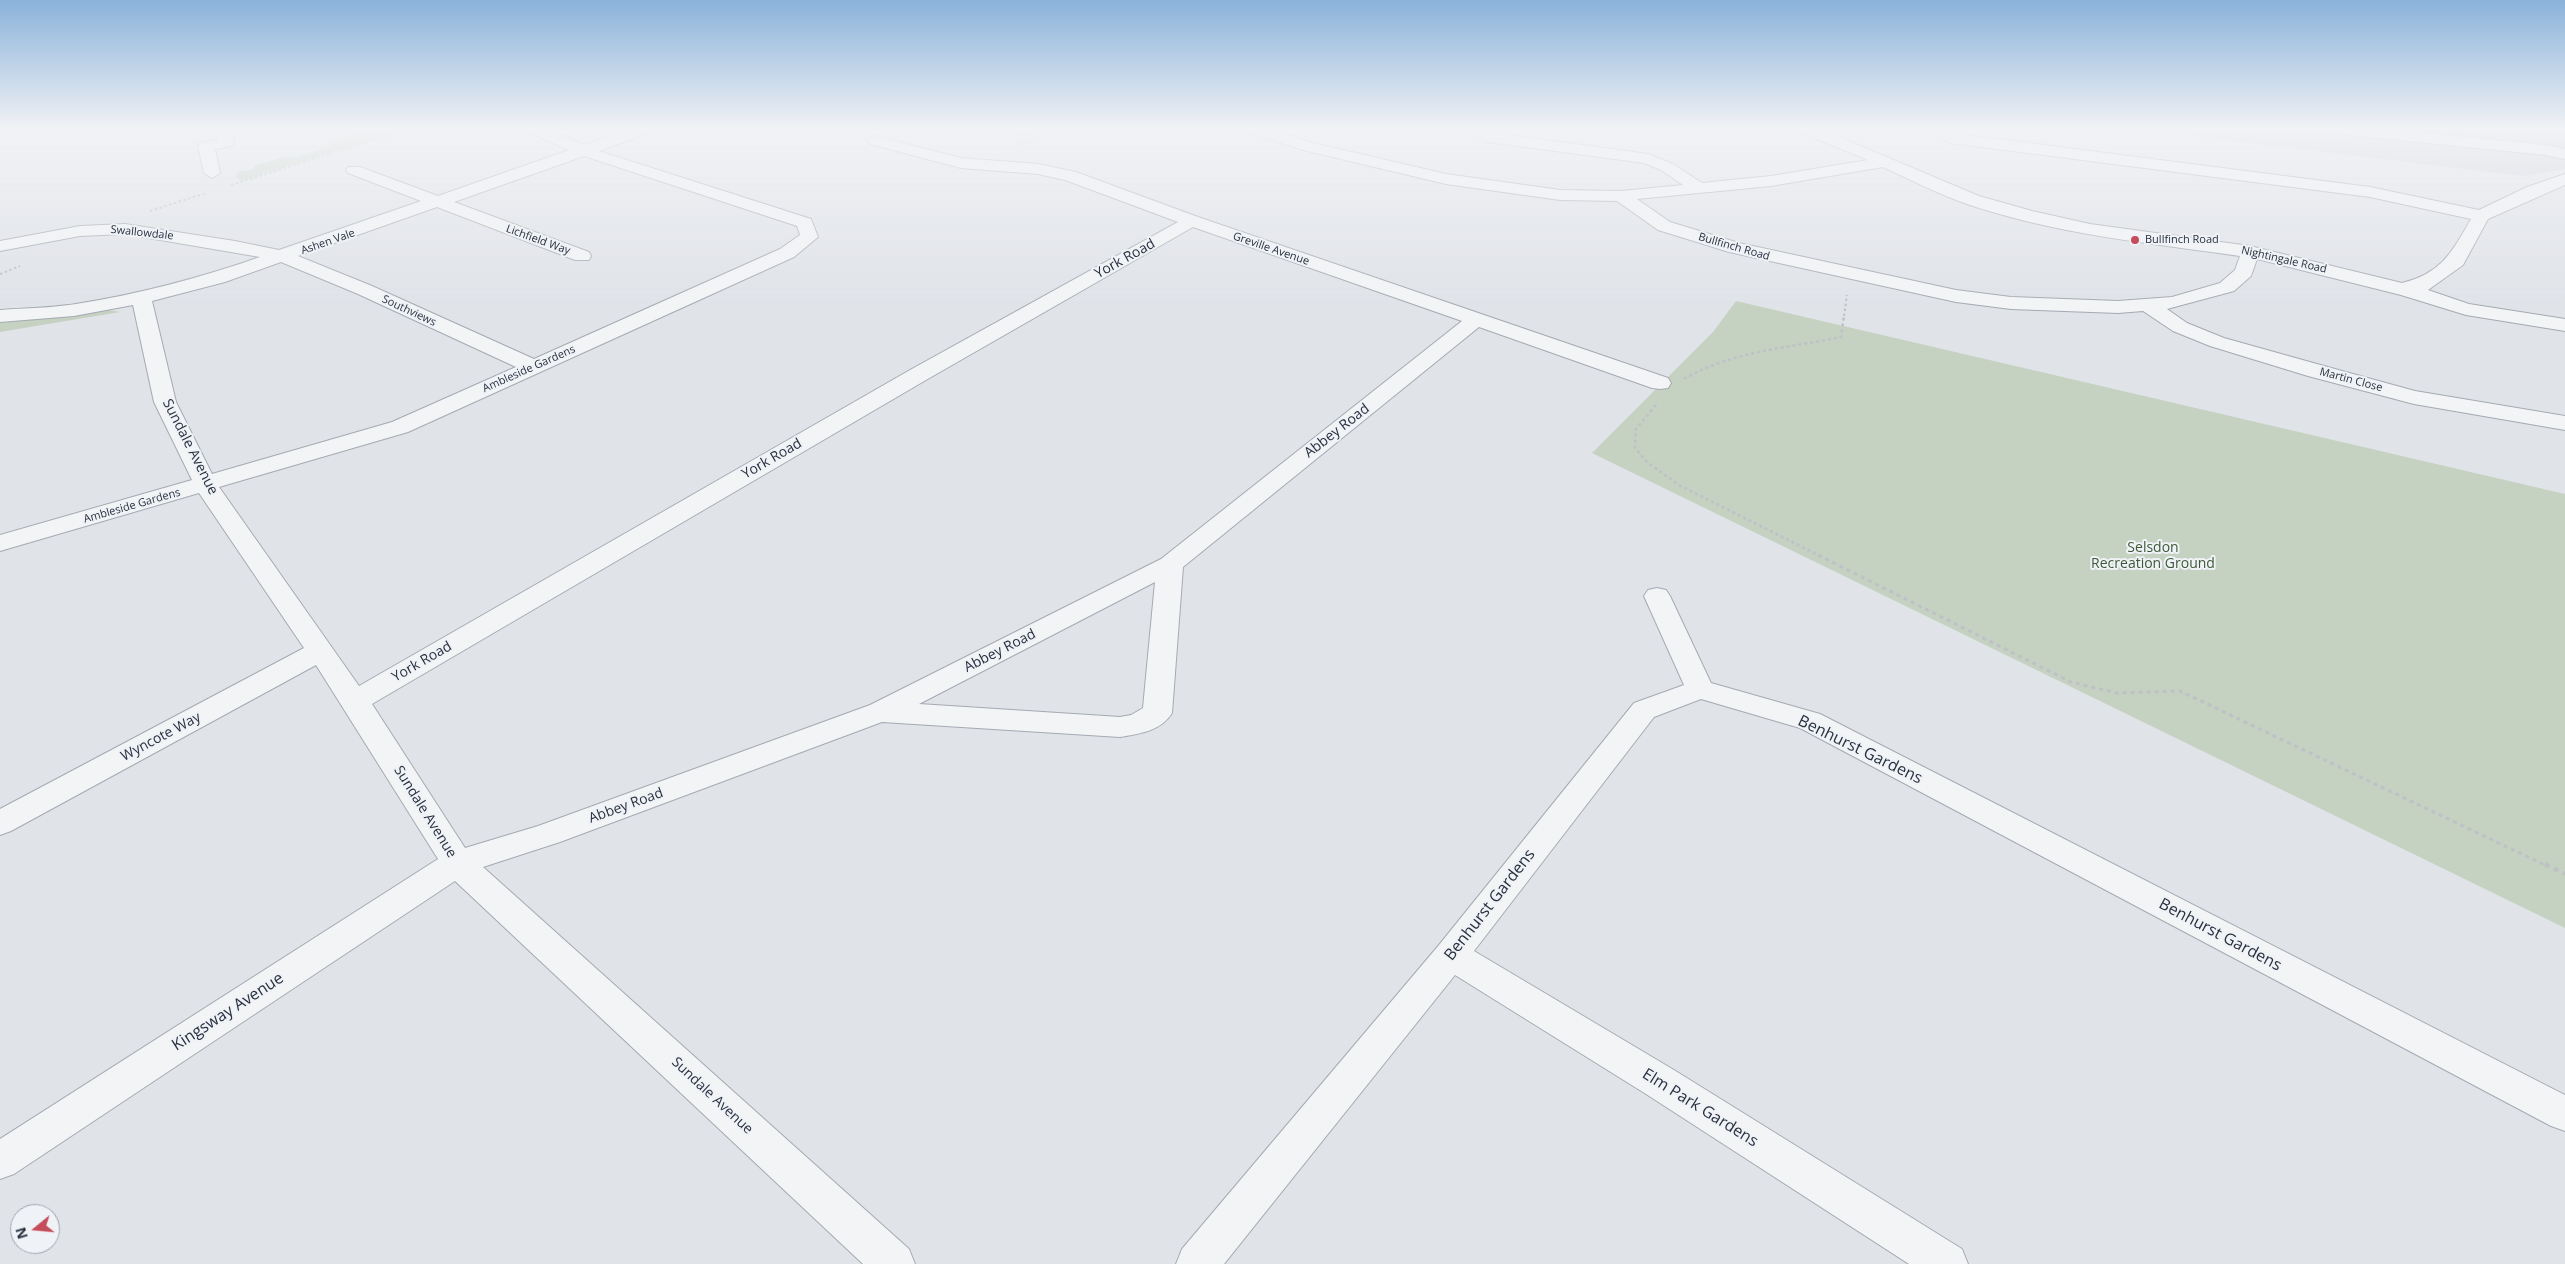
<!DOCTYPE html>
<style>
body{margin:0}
#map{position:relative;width:2565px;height:1264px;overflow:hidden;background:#e0e3e8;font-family:"Open Sans",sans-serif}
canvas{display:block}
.north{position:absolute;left:10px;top:1204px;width:50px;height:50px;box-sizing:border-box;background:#eff2f6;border:1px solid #a0a4ac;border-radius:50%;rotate:253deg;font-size:14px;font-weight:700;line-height:20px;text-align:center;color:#29303e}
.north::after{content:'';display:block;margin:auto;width:18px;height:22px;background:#c54c5a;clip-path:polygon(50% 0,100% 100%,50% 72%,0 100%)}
</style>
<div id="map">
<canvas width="2565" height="1264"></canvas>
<div class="north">N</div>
</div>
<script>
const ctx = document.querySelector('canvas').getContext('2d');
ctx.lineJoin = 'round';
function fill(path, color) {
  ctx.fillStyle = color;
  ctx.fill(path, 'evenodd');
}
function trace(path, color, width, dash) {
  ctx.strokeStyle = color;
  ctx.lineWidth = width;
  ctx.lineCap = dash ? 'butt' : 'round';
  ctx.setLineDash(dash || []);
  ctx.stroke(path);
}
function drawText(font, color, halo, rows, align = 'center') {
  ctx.font = font + ' "Open Sans",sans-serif';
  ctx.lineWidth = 4;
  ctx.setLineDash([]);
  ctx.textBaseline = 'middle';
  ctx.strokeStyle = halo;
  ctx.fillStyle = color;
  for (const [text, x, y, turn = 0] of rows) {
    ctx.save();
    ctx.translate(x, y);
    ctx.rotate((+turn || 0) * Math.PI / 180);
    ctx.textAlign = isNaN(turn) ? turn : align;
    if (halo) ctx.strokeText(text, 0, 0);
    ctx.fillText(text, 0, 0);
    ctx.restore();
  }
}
fill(new Path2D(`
 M2172 129H2565V169L2523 176 2174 134Z`), '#ced2da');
fill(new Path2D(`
 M355 129H407L241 181 236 177 237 172 254 169V166L287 156 295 158 331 146 328 145 340 141Z
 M991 129H1047L1028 137Z
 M2488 129H2528L2546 146C2531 146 2496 144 2488 129Z
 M1736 301 2565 494V928L1592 453 1713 332Z
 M108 310 120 312 0 332V323Z`), '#c5d1c1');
const minor = new Path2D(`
 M216 129H232L234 143 232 146 215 149 220 173 212 178 204 173 198 146 200 143 218 140Z
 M525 129H546L584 145 631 129H654L651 132 599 151 811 219 818 237 794 257 408 432 219 487 359 686 910 370 1178 222 1065 180 1038 174 961 168 870 144 868 141 870 138 876 136 961 158 1038 164 1076 172 1198 217 1668 378 1671 383 1668 388 1660 389 1652 388 1479 327 1183 567 1172 713C1161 731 1139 734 1120 737L882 722 560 842 483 867 909 1249 915 1264H863L455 881 14 1174 0 1179V1139L438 859 316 665 11 831 0 835V809L304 648 199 493 0 551V535L192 480 154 402 133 305 74 316 0 322V310C25 308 51 308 76 304 139 294 200 278 260 257L125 234 80 236 0 251V241L80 226 125 224 235 241 279 250 421 201 348 173 346 170 348 167H360L438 196 569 150 528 132ZM584 156 797 226 800 235 780 249 534 359 372 286 298 256 437 207 575 260H589L591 256 589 252 454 202ZM1193 227 1462 321 1161 559 870 705 538 826 465 848 372 704 926 380ZM281 262 358 294 516 367 392 422 212 474 176 402 152 301 225 282ZM1155 582 1143 708 1131 715 1120 717 919 704Z
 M1244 129H1268L1313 143 1446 174 1560 190 1621 191 1683 185 1661 170 1644 163 1488 142 1480 137 1488 132 1648 154 1673 164 1702 183 1771 176 1868 160 1800 132 1797 129H1820L1979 196 2032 211 2090 224 2250 246 2402 283C2442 273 2452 252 2471 219L2370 197 1950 143 1942 138 1950 133 2370 187 2479 210 2527 187 2565 174V185L2488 219 2463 265 2428 290 2469 304 2565 319V331L2466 315 2401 295 2257 259 2251 276 2234 291 2167 309 2187 323 2224 338 2324 366 2415 391 2565 416V430L2414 404 2308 376 2210 346 2173 331 2143 311 2118 313 2011 309 1956 302 1729 252 1658 230 1617 201 1560 200 1446 184 1303 150 1247 132ZM1883 167C1911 180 1938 194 1967 204 2055 234 2148 243 2240 256L2235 270 2220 283 2172 297 2118 301 2011 297 1956 290 1739 243 1670 222 1637 199 1771 186Z
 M2332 129H2385L2546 145 2565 149V159L2546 155 2340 134Z
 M1657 588 1666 590 1670 596 1711 683 1820 714 2565 1095V1131L2551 1126 1800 728 1701 699 1654 717 1474 951 1674 1070 1962 1249 1968 1264H1909L1646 1094 1455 975 1224 1264H1176L1182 1249 1439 945 1634 703 1684 685 1644 596 1648 590Z`);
trace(minor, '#a5aab2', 2);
trace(new Path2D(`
 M1018 146 1054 129
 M231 185 409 129
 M150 211 206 193
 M0 274 20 266
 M1844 316 1847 295`), '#bec1c6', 2, [2.5, 2.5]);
trace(new Path2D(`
 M1684 379C1732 351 1788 348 1841 337L1844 315
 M1656 405 1636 429 1635 448 1648 463 1679 485 1820 556`), '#bec1c6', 2.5, [3, 3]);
trace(new Path2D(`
 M1818 555 2071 682 2117 693 2180 691 2547 866`), '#bec1c6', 3, [4, 4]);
trace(new Path2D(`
 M2545 864 2565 874`), '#bec1c6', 4.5, [5, 5]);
fill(minor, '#f2f4f6');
fill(new Path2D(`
 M2397 129H2440L2438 132Z`), '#9da2a9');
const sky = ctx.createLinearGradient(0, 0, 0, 306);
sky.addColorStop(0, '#8ab2da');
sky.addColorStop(0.42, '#f1f2f5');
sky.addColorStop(1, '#f1f2f500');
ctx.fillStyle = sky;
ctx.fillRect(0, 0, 2565, 306);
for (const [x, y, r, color] of [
 [2135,240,5,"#c54c5a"]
]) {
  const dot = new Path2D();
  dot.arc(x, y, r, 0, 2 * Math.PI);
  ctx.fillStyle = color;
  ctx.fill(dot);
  trace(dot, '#eff2f6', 2);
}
drawText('11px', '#29303e', '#eff2f6', [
 ["Swallowdale",142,233,6],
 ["Lichfield Way",538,240,20],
 ["Ashen Vale",328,242,-19],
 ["Bullfinch Road",1734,247,16],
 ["Greville Avenue",1271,249,19],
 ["Nightingale Road",2284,260,13],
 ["Southviews",409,311,25],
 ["Ambleside Gardens",529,369,-24],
 ["Martin Close",2351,380,15],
 ["Ambleside Gardens",132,506,-16]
]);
drawText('11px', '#29303e', '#eff2f6', [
 ["Bullfinch Road",2145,240]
], 'left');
drawText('14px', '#29303e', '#eff2f6', [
 ["York Road",1125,259,-29],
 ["Abbey Road",1337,431,-38],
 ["Sundale Avenue",190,447,63],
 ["York Road",772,459,-30],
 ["Abbey Road",1000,651,-27],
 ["York Road",422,662,-30],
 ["Wyncote Way",161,737,-28],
 ["Abbey Road",626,806,-20],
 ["Sundale Avenue",425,812,58],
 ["Sundale Avenue",712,1096,43]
]);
drawText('14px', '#3d5938', '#eff2f6', [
 ["Selsdon",2153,548],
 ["Recreation Ground",2153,564]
]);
drawText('16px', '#29303e', '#eff2f6', [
 ["Benhurst Gardens",1860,750,26],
 ["Benhurst Gardens",1490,905,-52],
 ["Benhurst Gardens",2220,935,28],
 ["Kingsway Avenue",228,1012,-33],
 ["Elm Park Gardens",1700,1108,32]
]);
</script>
